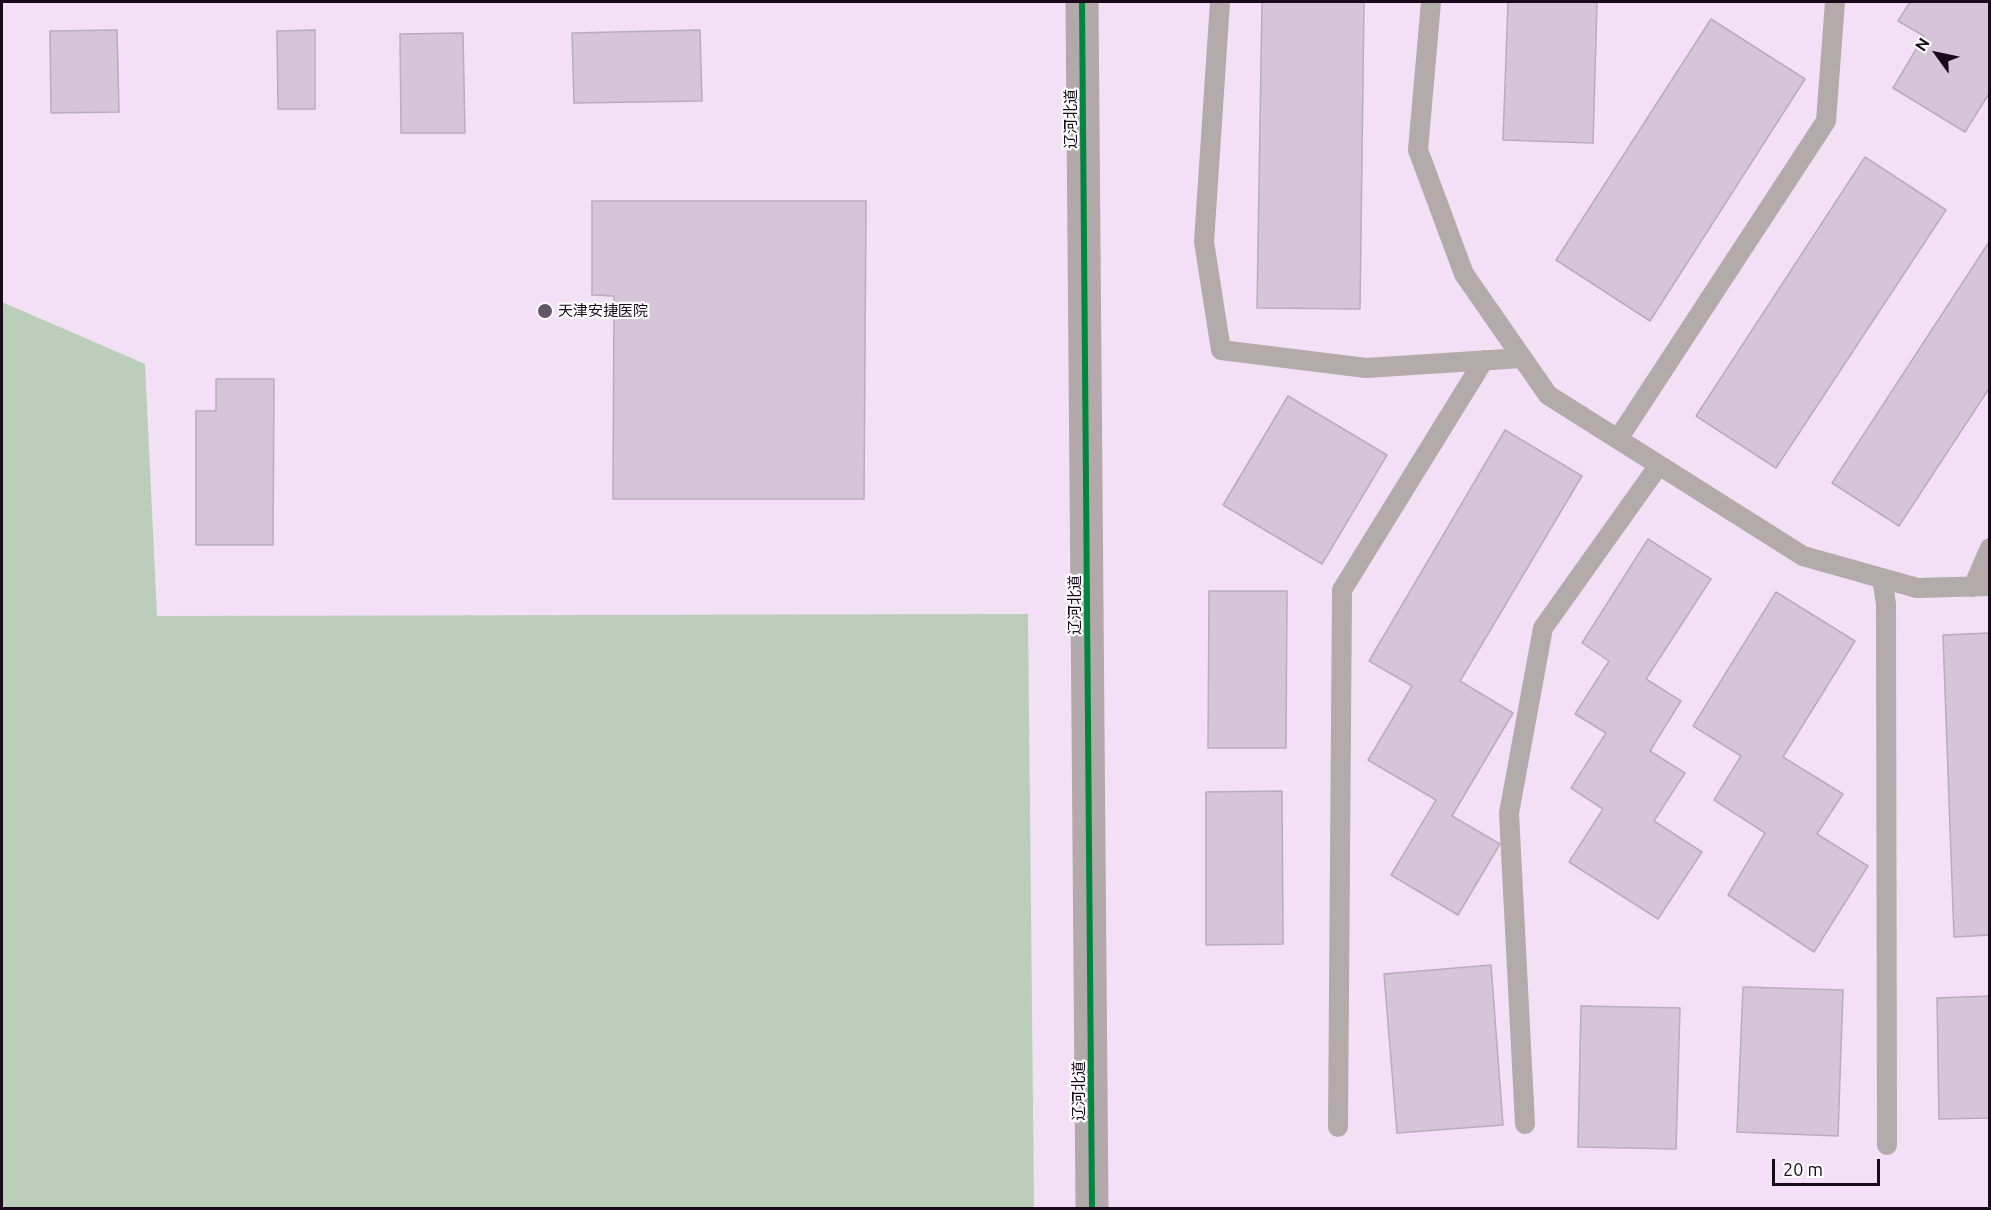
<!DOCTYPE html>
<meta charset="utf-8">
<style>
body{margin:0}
#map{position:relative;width:1991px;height:1210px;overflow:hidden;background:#f3e0f6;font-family:Ubuntu,sans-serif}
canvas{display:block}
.frame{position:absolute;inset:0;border:3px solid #190a1b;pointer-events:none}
.north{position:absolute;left:1907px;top:24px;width:60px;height:60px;-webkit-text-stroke:4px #fff;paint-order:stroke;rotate:303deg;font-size:16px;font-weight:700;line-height:24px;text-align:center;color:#190a1b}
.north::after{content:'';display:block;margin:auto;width:21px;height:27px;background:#190a1b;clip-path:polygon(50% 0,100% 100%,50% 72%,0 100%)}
.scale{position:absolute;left:1772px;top:1159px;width:108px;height:27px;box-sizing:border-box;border:3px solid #190a1b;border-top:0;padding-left:8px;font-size:18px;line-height:21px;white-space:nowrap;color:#190a1b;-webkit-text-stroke:4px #fff;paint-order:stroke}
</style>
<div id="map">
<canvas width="1991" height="1210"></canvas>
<div class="frame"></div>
<div class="north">N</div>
<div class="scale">20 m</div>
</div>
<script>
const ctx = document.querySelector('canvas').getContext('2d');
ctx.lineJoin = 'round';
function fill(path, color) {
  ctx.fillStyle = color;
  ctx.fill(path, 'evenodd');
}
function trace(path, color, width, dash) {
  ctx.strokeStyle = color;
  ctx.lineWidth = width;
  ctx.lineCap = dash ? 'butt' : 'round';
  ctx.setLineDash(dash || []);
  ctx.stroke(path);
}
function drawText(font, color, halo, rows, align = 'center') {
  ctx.font = font + ' Ubuntu,"Noto Sans SC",sans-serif';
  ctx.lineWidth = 4.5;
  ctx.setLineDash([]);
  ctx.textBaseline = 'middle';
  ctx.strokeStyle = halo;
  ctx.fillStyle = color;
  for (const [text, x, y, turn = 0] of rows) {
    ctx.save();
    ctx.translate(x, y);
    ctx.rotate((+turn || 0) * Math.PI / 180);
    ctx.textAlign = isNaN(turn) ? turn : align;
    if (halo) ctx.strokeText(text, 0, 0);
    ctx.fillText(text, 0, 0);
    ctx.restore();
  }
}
fill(new Path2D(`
 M2 302 145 364 157 616 1028 614 1034 1208H2Z`), '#bbceba');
const building = new Path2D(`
 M1262 2H1364L1360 309 1257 308Z
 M1508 2H1597L1593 143 1503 140Z
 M1910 2H1990V92L1965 132 1893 88 1924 36 1898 21Z
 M1711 19 1805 79 1650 321 1556 260Z
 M117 30 119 112 51 113 50 31Z
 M315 30V109H278L277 31Z
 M700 30 702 101 574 103 572 33Z
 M463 33 465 133H401L400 34Z
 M1865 157 1946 210 1776 468 1696 416Z
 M592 201H866L864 499H613L614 296 592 295Z
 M1989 242 1990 387 1899 526 1832 483Z
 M216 379H274L273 545H196V411H216Z
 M1288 396 1387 455 1322 564 1223 505Z
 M1505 430 1582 476 1460 681 1513 713 1452 816 1500 844 1458 915 1391 875 1436 800 1368 760 1412 686 1369 661Z
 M1648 539 1711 579 1646 679 1681 701 1650 751 1685 773 1654 821 1702 852 1658 919 1569 862 1603 809 1571 788 1606 733 1575 714 1609 661 1582 643Z
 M1209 591H1287L1286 748H1208Z
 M1776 592 1855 641 1783 757 1843 794 1817 834 1868 866 1814 952 1728 895 1765 833 1714 800 1741 756 1693 726Z
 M1990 633V935L1954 937 1943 635Z
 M1282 791 1283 944 1206 945V792Z
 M1491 965 1503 1125 1397 1133 1384 974Z
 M1743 987 1843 990 1838 1136 1737 1132Z
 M1990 996V1118L1939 1119 1937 998Z
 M1581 1006 1680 1008 1676 1149 1578 1147Z`);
fill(building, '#d6c4d8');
trace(building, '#bbabbe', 1.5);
trace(new Path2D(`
 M1220 2 1204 242 1221 350 1366 368 1522 358
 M1431 2 1418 150 1464 274 1548 395 1803 556 1917 588 1990 586
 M1618 439 1826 121 1835 2
 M1882 578 1886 604 1887 1145
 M1973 587 1990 548
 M1525 1124 1509 813 1543 628 1659 465
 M1338 1127 1342 590 1484 360`), '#b3aaaa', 20);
trace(new Path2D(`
 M1082 2 1092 1208`), '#b4a9aa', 33);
trace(new Path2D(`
 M1082 2 1092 1208`), '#00873e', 6);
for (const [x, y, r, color] of [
 [545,311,8,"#655568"]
]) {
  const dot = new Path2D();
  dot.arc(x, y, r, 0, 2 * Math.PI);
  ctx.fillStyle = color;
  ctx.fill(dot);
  trace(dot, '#fff', 2);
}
drawText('15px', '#190a1b', '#fff', [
 ["辽河北道",1071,119,-90],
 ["辽河北道",1075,605,-90],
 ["辽河北道",1079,1091,-90]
]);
drawText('15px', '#190a1b', '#fff', [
 ["天津安捷医院",558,311]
], 'left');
</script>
